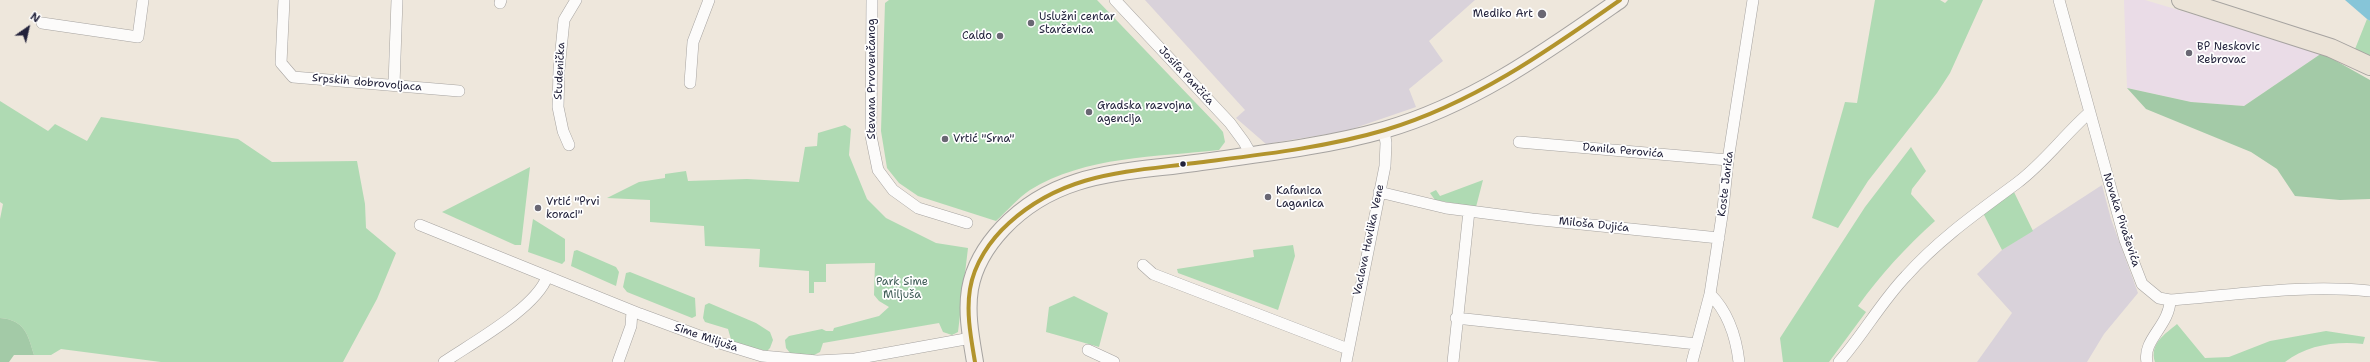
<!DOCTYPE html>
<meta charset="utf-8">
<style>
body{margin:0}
#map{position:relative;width:2370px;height:362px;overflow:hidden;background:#eee7dc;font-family:"Shantell Sans",sans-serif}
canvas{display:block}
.north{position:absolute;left:8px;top:8px;width:40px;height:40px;-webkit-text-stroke:3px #fff;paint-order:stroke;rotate:34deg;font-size:11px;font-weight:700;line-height:16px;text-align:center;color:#22223b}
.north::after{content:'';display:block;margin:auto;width:14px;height:18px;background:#22223b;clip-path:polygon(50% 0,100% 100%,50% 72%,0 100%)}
</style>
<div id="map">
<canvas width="2370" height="362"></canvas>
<div class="north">N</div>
</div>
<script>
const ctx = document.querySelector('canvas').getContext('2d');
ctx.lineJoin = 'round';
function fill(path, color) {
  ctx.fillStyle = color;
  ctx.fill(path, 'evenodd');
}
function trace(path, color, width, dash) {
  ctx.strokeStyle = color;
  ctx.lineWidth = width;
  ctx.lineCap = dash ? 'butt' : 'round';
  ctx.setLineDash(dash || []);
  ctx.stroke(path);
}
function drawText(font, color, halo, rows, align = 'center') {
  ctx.font = font + ' "Shantell Sans",sans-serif';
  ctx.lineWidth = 3.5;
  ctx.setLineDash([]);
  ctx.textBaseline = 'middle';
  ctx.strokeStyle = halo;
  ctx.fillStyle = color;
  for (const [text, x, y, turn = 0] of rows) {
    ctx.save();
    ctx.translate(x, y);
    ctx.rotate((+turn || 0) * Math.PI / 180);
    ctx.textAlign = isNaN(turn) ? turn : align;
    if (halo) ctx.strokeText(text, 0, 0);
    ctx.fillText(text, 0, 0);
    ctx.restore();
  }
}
fill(new Path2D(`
 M2124 0H2145L2322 53 2244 106 2191 102 2127 88Z`), '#eadce7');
fill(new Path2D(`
 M1145 0H1475L1429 41 1443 61 1409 89 1416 107 1346 131 1266 144 1236 118 1245 110Z
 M2102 185 2111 219 2138 293 2104 334 2087 362H1977L2012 313 1977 274 2002 250Z`), '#d9d2da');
fill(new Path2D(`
 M889 0H1097L1218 126 1223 132 1225 142 1219 150C1157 157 1085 156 1030 190 1018 198 1007 211 996 221L918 196 899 183 887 168 881 131 885 3Z
 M1875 0H1940L1945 3 1948 0H1983L1950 73 1937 93 1868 181 1838 228 1812 218 1845 102 1857 103Z
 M2367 19 2370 21V56L2355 49Z
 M0 101 48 131 55 124 87 141 101 117 238 139 272 162 357 161 365 204 366 228 396 253 377 299 343 362H161L61 349 51 355H34C28 335 25 320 0 318V219L3 204 0 202Z
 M845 125 851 129 849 155 867 199 886 218 936 243 968 248 958 332 952 335 943 332 939 323 823 343 820 352 814 355 791 354 786 348 785 340 789 336 822 329 826 331H833L834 328 879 316 889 307 879 301 874 295 875 263 826 264V282H814V293H809V271L759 267 760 249 705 246 704 226 650 222V200L607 198 639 182 665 178V174L686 171 688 181 747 179 799 182 805 147 817 146 818 133Z
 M1911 147 1926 171 1912 189 1911 194 1935 221C1906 247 1881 274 1858 306L1866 312 1829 362H1783L1780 338 1865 207Z
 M530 167 521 245H515L442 212Z
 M1483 180 1476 207 1435 200 1430 193 1436 190 1440 196Z
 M2013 190 2033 231 2002 250 1982 211Z
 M533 219 565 239V261L562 264 528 252Z
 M1293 245 1295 256 1278 310 1178 273 1177 269 1254 257 1253 250Z
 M577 250 616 267 619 272 616 286 571 266 574 251Z
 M630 272 695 298 696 316 692 318 627 292 623 287 626 273Z
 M1074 296 1108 313 1099 347 1046 332 1049 307Z
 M709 303 756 323 770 332 773 340 770 348 767 351 732 343 728 329 705 322 703 318 705 305Z
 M2177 324 2205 358 2229 357 2270 341 2326 331 2365 337 2363 344C2336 341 2307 345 2285 362H2155C2149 344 2165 334 2177 324Z`), '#afdab3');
fill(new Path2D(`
 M2322 53 2370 80V199L2340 200 2295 196 2277 169 2251 152 2146 109 2127 88 2191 102 2244 106Z
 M0 318C25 320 28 335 34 355H14L9 362H0Z`), '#a3caa7');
fill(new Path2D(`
 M2345 0H2370V21L2367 19Z`), '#86c5d8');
const street = new Path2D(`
 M284 0 281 63 293 77 459 91
 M872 0 871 136 878 170 893 190 918 208 967 223
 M1115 0 1230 123 1244 142 1252 156
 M2059 0 2125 240 2142 284 2159 298 2170 300C2237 295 2303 284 2370 291
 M500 3 501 0
 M42 23 138 37 143 0
 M690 83 693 42 709 0
 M394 85 397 0
 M1519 142 1728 160
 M569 145 563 131 558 107 559 70 564 20 576 0
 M1379 192 1446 208 1532 219 1719 238
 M420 225 640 314 713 341 762 356 817 361 855 359 971 338
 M1143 265 1153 274 1348 349
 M1456 318 1697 344
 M1088 350 1114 362
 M444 362C472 343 536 308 547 277
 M618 362 631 326 632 311
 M1346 362 1385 166 1386 143 1384 130
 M1453 362 1469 211
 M1692 362 1710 294
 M1739 362C1736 336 1728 312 1710 294L1723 209 1728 160 1753 0
 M1839 362C1863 335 1881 302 1906 276 1939 239 1978 212 2017 183 2044 163 2064 135 2089 113
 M2147 362C2142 340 2170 325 2170 300`);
const secondary = new Path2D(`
 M975 362C971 338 966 313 970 289 974 266 987 245 1003 228 1057 171 1122 173 1195 163 1258 154 1323 147 1384 130 1472 105 1547 51 1620 0`);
const primary = new Path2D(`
 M2181 0 2331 48 2370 66`);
trace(street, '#a6a3a0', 12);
trace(secondary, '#a6a3a0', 18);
trace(primary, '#a6a3a0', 20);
trace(street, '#fcfbfa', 11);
trace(secondary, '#f6f1eb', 16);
trace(primary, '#ebe3d7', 18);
trace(new Path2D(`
 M975 362C971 338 966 313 970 289 974 264 990 240 1009 223 1064 173 1126 172 1195 163 1258 155 1324 148 1385 130 1472 104 1546 52 1620 0`), '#b2942d', 4);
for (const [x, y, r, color] of [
 [1542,14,5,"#696773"],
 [1031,23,4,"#696773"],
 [1000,36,4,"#696773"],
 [2189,53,4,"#696773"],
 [1089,112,4,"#696773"],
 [945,139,4,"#696773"],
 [1183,164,3.5,"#22223b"],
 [1268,197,4,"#696773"],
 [538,208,4,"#696773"]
]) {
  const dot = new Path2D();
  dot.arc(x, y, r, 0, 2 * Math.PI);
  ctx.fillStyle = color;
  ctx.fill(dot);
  trace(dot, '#fff', 1.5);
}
drawText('11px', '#22223b', '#fff', [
 ["Mediko Art",1533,14,"right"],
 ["Uslužni centar",1039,17],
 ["Starčevica",1039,30],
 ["Caldo",992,36,"right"],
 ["BP Neskovic",2197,47],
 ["Rebrovac",2197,60],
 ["Gradska razvojna",1097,106],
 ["agencija",1097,119],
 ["Vrtić \"Srna\"",953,139],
 ["Kafanica",1276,191],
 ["Laganica",1276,204],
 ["Vrtić \"Prvi",546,202],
 ["koraci\"",546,215]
], 'left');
drawText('11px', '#22223b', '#fff', [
 ["Studenička",560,71,-87],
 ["Josifa Pančića",1186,76,47],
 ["Stevana Prvovenčanog",872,79,-90],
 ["Srpskih dobrovoljaca",367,83,5],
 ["Danila Perovića",1623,151,5],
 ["Koste Jarića",1726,184,-83],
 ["Novaka Pivaševića",2121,220,72],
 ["Miloša Dujića",1594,225,6],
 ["Vaclava Havlika Vene",1369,240,-78],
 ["Sime Miljuša",706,338,19]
]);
drawText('11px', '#425f59', '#fff', [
 ["Park Sime",902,282],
 ["Miljuša",902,295]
]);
</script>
